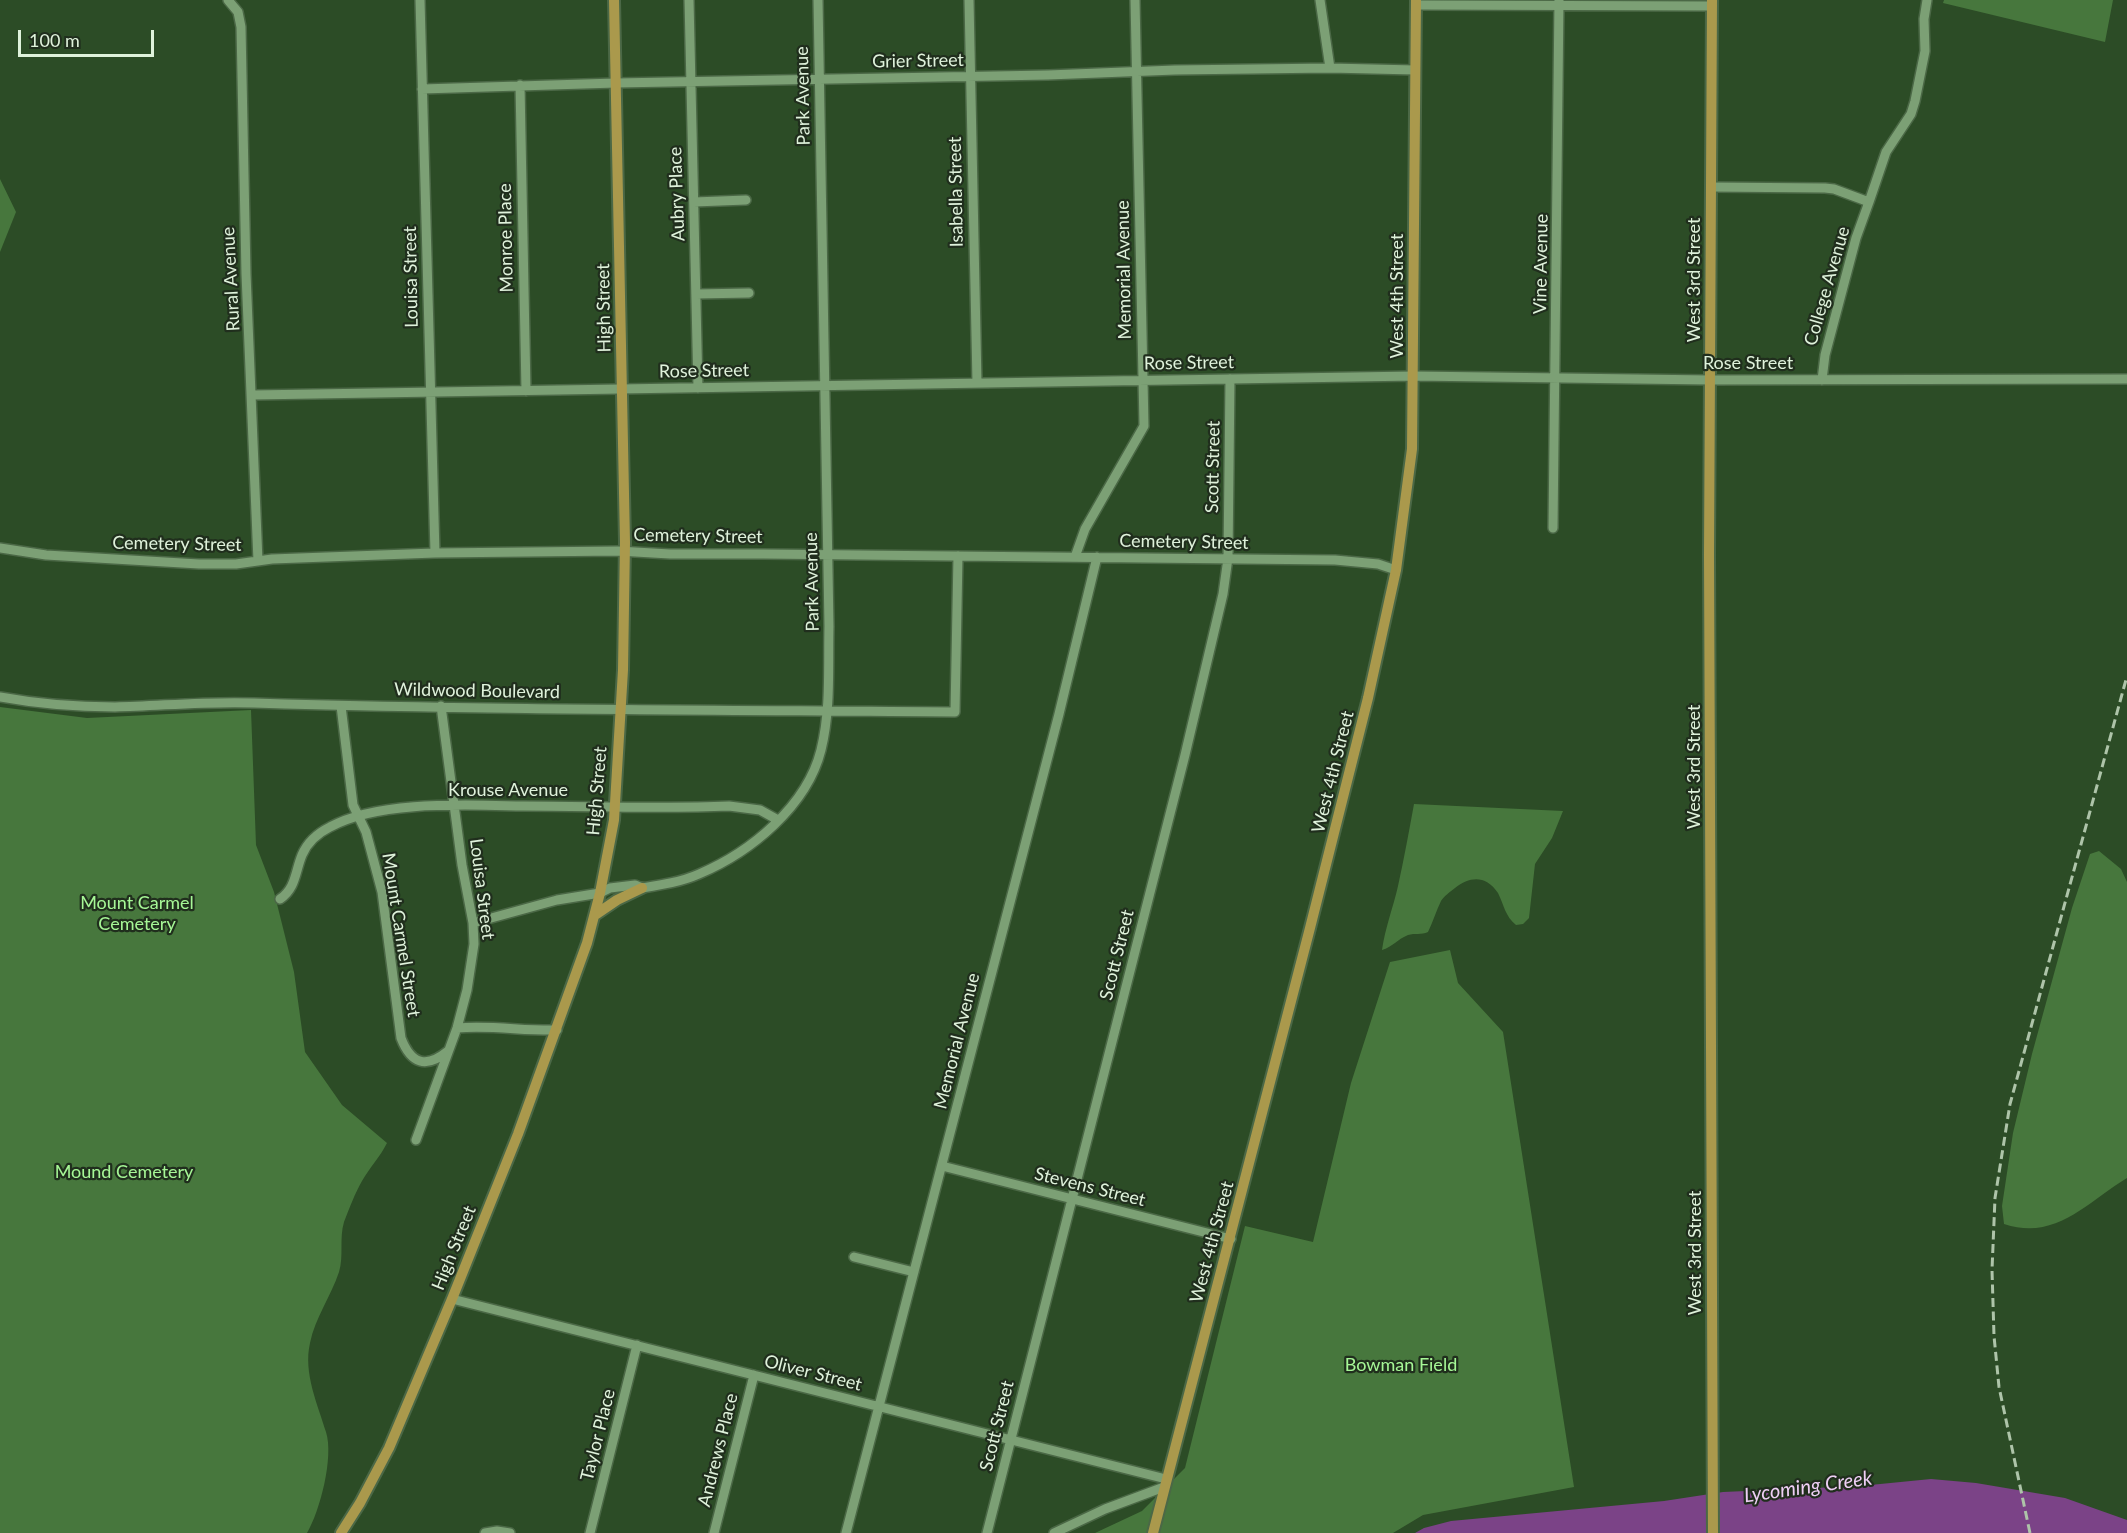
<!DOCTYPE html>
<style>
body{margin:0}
#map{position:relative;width:2127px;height:1533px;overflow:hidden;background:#2c4c26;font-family:Lato,sans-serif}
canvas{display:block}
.scale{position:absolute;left:18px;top:30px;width:136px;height:27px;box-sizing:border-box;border:3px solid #dff2db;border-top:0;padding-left:8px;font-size:18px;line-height:21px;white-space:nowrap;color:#dff2db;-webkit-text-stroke:4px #202e1d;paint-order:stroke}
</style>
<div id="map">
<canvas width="2127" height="1533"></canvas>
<div class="scale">100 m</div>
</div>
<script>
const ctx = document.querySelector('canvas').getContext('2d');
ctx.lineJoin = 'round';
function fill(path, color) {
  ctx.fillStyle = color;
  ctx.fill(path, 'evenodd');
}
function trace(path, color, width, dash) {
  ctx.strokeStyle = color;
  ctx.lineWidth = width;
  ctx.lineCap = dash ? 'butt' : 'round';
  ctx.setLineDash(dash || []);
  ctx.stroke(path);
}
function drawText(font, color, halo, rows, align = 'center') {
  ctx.font = font + ' Lato,sans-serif';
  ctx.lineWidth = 4.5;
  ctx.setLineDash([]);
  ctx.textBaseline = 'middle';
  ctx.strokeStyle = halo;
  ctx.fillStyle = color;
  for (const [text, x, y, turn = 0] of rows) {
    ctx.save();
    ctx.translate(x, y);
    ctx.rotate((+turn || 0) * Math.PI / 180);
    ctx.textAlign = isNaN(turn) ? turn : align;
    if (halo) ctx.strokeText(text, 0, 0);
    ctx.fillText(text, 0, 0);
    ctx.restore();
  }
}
fill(new Path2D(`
 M1944 0H2113L2105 42 1943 3Z
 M0 179 16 212 0 252Z
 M0 707 87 718 251 710 256 845 274 892 294 972 305 1052 342 1105 387 1143C380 1157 370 1167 362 1181 355 1193 349 1209 344 1222 339 1239 344 1256 339 1272 331 1296 315 1318 310 1343 303 1373 318 1405 326 1432 334 1457 320 1511 307 1533H0Z
 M1414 804 1563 811 1552 838 1535 864 1529 918 1523 924 1516 925C1505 916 1504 905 1498 893 1486 875 1470 876 1455 888 1450 892 1444 896 1441 901 1436 911 1433 922 1428 932 1421 935 1415 933 1408 935 1398 939 1392 947 1382 950 1385 928 1393 908 1398 886 1404 859 1409 831 1414 804Z
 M2099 851 2121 869 2127 882V1178C2086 1203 2056 1241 2004 1224L2002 1206 2013 1133 2032 1054 2072 908 2090 854Z
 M1450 950 1458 983 1503 1032 1574 1487 1423 1515 1393 1533H1095L1142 1511 1185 1468 1245 1226 1313 1242 1351 1083 1390 962Z`), '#47773d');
fill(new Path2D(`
 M1931 1479 1976 1483 2065 1498 2127 1520V1533H1415L1424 1528 1451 1521 1664 1501 1723 1492 1860 1486Z`), '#7b4387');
const minor = new Path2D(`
 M228 0 238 12 241 27 246 274 258 561
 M420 0 435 553
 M689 0 698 388
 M969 0 977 383
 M1320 0 1330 68
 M1416 5 1712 6
 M520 85 526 391
 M422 89 616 83 1048 75 1175 70 1330 68 1415 70
 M1711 187 1825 188 1834 189 1869 202 1886 152 1911 114 1915 101 1925 51 1924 19 1927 0
 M694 202 746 200
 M696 294 749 293
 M1822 380 1825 355 1856 238 1869 202
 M253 395 1414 376 1710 380 2127 379
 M1553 528 1559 0
 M0 548 46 555 199 564H236L272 559 435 553 618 551 670 554H763L1335 560 1378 564 1396 570
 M1075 557 1085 529 1144 426 1135 0
 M0 697C38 704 76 707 115 707 161 706 207 701 254 703 487 710 721 710 955 712L958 556
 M341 706 353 805 366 832 382 892 401 1038C411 1064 426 1069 448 1051
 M280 899C296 888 295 872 302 855 307 843 318 833 330 827 379 800 467 805 523 806 592 806 660 809 729 806L760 810 778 820
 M473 923 557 900 600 893 610 888 635 885 642 888C661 885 681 882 699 874 751 852 807 806 821 750 831 710 828 667 829 626L818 0
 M457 1028C491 1025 524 1031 557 1030
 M416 1140 457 1028 467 990 474 944 473 923 462 865 441 706
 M942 1166 1231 1239
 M854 1257 914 1272
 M452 1299 1166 1479
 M485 1533 497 1531 510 1533
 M590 1533 637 1345
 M714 1533 754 1375
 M846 1533 1059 714 1097 557
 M987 1533 1185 755 1223 594 1228 558 1230 379
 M1054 1533 1105 1509 1164 1487`);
const major = new Path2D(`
 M1712 0 1709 554 1713 1533
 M595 915 617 900 642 888
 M341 1533 360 1503 389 1448 452 1299 518 1134 587 943 600 893 614 820 623 670 625 542 614 0
 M1153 1533 1310 928 1368 698 1396 570 1412 449 1416 0`);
trace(minor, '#4b6846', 12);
trace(major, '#4b6846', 14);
trace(minor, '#7ca075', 9);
trace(major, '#aa994c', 10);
trace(new Path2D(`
 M2030 1533 1999 1387 1994 1336 1992 1270 1995 1198 2010 1104 2127 676`), '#aec4a9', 3, [9, 4.5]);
drawText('18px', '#dff2db', '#202e1d', [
 ["Grier Street",918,61,-1],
 ["Park Avenue",803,96,-91],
 ["Isabella Street",956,192,-91],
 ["Aubry Place",677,194,-92],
 ["Monroe Place",506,238,-91],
 ["Vine Avenue",1541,264,-89],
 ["Memorial Avenue",1124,270,-91],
 ["Louisa Street",411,277,-91],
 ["Rural Avenue",231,279,-93],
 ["West 3rd Street",1694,280,-90],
 ["College Avenue",1827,286,-74],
 ["West 4th Street",1397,296,-90],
 ["High Street",604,308,-91],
 ["Rose Street",1189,363,-1],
 ["Rose Street",1748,363],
 ["Rose Street",704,371,-1],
 ["Scott Street",1213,467,-89],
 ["Cemetery Street",698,536,1],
 ["Cemetery Street",1184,542,1],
 ["Cemetery Street",177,544,1],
 ["Park Avenue",812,582,-91],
 ["Wildwood Boulevard",477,691,1],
 ["West 3rd Street",1694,767,-90],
 ["West 4th Street",1333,772,-76],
 ["Krouse Avenue",508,790],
 ["High Street",597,791,-85],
 ["Louisa Street",482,889,83],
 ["Mount Carmel Street",401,935,81],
 ["Scott Street",1117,955,-76],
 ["Memorial Avenue",957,1041,-76],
 ["Stevens Street",1090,1187,14],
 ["West 4th Street",1212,1242,-75],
 ["High Street",454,1248,-68],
 ["West 3rd Street",1695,1253,-90],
 ["Oliver Street",813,1373,14],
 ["Scott Street",997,1426,-76],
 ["Taylor Place",598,1435,-76],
 ["Andrews Place",718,1450,-76]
]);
drawText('18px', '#a6f796', '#202e1d', [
 ["Mount Carmel",137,903],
 ["Cemetery",137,924],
 ["Mound Cemetery",124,1172],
 ["Bowman Field",1401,1365]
]);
drawText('italic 20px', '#eecff5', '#202e1d', [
 ["Lycoming Creek",1808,1487,-8]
]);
</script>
